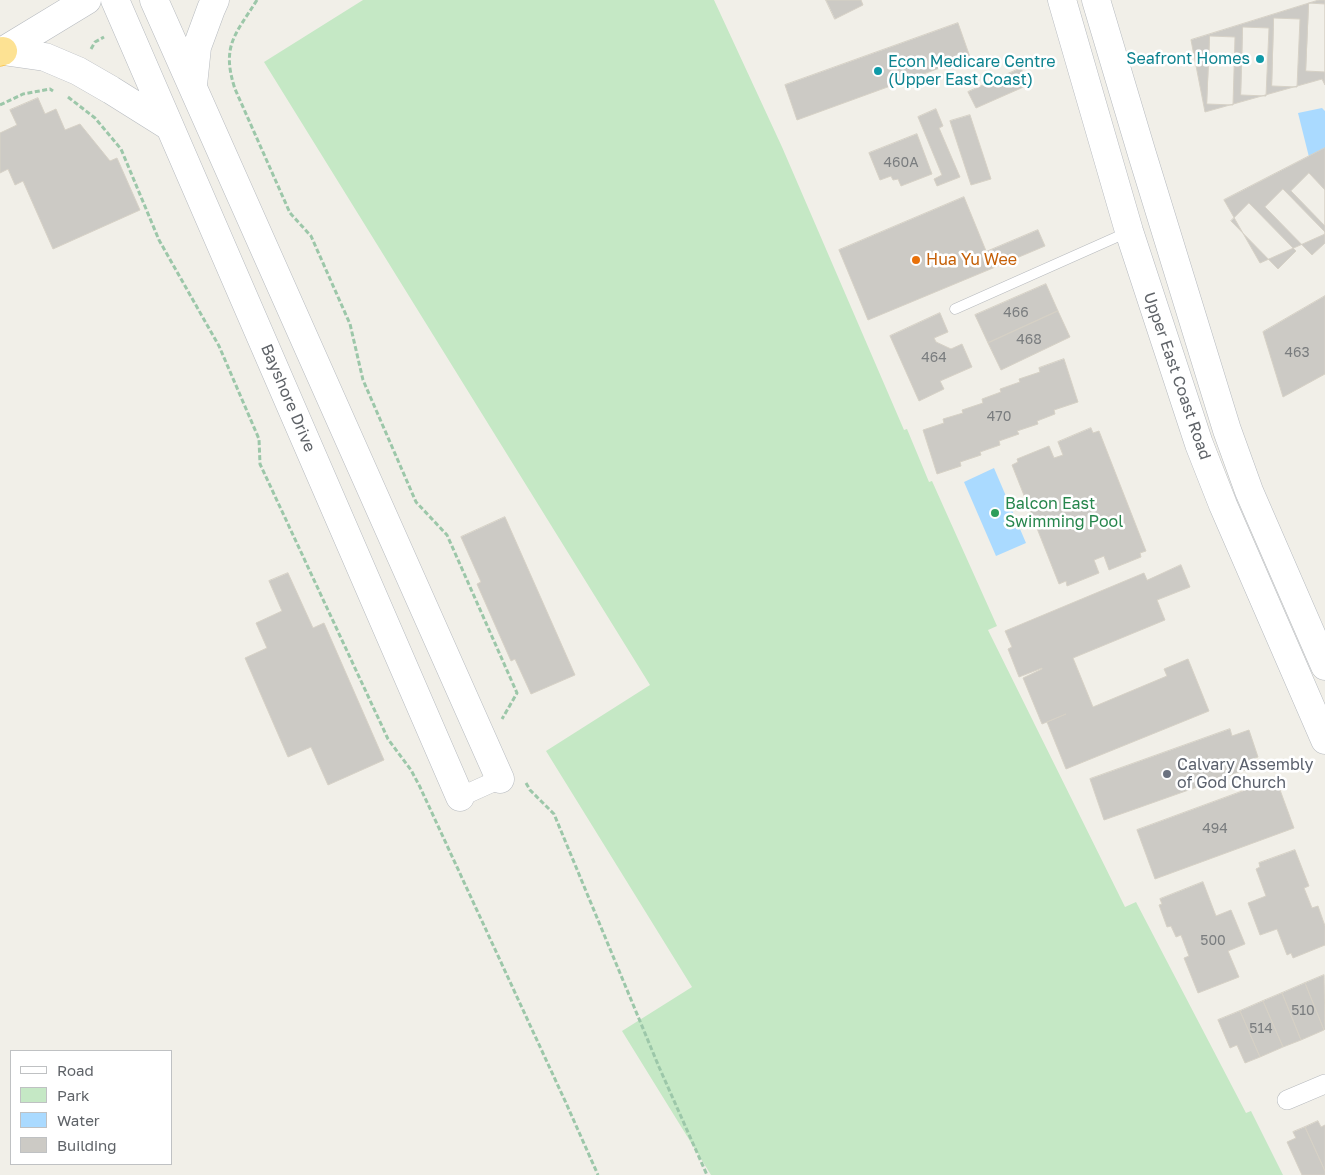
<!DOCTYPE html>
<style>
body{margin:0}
#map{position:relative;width:1325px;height:1175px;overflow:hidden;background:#f1efe8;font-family:"Golos Text",sans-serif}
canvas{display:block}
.legend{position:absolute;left:10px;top:1050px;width:162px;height:115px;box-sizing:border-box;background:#fff;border:1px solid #bfc1c3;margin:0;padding:6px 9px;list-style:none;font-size:15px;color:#5f6368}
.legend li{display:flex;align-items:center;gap:10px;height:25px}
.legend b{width:25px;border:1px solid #bfc1c3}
</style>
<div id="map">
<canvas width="1325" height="1175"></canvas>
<ul class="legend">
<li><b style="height:6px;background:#fff"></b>Road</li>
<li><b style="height:14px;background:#c5e8c5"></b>Park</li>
<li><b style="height:14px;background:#aadaff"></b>Water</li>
<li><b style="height:14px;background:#cccac5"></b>Building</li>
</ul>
</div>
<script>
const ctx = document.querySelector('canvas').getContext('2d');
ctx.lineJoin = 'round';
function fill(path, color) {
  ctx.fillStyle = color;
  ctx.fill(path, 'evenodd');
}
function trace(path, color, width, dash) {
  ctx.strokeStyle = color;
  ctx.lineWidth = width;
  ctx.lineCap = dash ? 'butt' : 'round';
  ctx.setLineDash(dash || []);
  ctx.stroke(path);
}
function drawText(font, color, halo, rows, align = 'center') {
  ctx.font = font + ' "Golos Text",sans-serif';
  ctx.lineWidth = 5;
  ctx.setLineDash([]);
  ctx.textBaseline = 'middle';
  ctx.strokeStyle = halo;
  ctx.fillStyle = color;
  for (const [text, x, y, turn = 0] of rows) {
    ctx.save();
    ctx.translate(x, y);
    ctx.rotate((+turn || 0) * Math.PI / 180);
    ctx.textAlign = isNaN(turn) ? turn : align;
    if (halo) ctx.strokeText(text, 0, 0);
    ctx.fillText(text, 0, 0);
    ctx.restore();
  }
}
fill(new Path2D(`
 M363 0H714L782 147 904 430 907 429 929 482 932 481 997 626 988 630 1125 907 1136 902 1246 1113 1251 1111 1283 1175H711L622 1031 692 987 546 751 650 685 264 62Z`), '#c5e8c5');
fill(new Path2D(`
 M1322 108 1325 111V153L1309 157 1298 113Z
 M994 468 1026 543 996 556 964 482Z`), '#aadaff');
const building = new Path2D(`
 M826 0H861L863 5 835 19Z
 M1319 0H1325V85L1322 79 1205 112 1191 40Z
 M1309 3 1325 4V72L1306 71Z
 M1274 18 1300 19 1297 87 1272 86Z
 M958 23 970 57 797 120 785 85Z
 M1243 27 1269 28 1266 96 1241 95Z
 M1210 36 1235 37 1233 105 1207 104Z
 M1021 68 1028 85 976 108 968 92Z
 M38 98 45 114 56 109 65 130 80 124 110 161 117 158 140 210 53 249 23 181 15 185 8 169 0 173V133L17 125 10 110Z
 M936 109 943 126 939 128 960 177 937 186 934 179 942 175 918 117Z
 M970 115 991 179 971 185 950 121Z
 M917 134 932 174 901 186 898 179 893 180 891 176 880 180 869 153Z
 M1325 148V234L1260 263 1224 200Z
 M1309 173 1325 190V226L1291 191Z
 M1283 189 1325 232V243L1312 255 1265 207Z
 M964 197 993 268 868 320 839 250Z
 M1249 203 1296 251 1278 269 1231 221Z
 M1038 230 1045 246 993 268 986 252Z
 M1046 284 1058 311 988 343 975 315Z
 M1325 296V374L1283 397 1263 332Z
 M1058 311 1070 337 1001 370 988 343Z
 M940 313 948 332 934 338 936 342 951 349 962 344 972 367 940 381 944 389 919 401 890 336Z
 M1064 359 1078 402 1054 410 1055 414 1037 421 1038 424 1017 431 1019 434 999 441 1000 445 980 452 981 455 960 462 961 466 937 474 923 430 944 423 943 419 963 413 962 410 983 403 982 399 1001 392 1000 389 1020 382 1019 379 1040 372 1039 368Z
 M1091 428 1093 433 1099 431 1146 551 1140 553 1141 557 1109 570 1104 556 1094 560 1099 573 1067 586 1066 581 1059 584 1012 465 1018 462 1017 459 1049 446 1054 458 1063 455 1058 442Z
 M505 517 575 675 531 694 515 659 511 661 477 584 481 582 461 537Z
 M1181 565 1190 587 1157 600 1165 620 1073 658 1093 707 1167 676 1164 669 1188 659 1209 711 1066 769 1047 722 1066 714 1042 724 1023 678 1042 669V668L1019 677 1008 649 1012 647 1005 631 1144 573 1147 580Z
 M288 573 313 628 324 623 384 760 328 785 311 747 288 757 245 658 267 648 256 623 282 611 269 581Z
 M1230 729 1232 736 1249 730 1258 757 1242 763 1245 770 1104 820 1090 779Z
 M1276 779 1294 828 1155 879 1137 830Z
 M1295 850 1309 886 1304 888 1312 908 1318 906 1325 926V945L1293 958 1291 953 1287 955 1277 929 1260 935 1248 903 1266 896 1256 869 1260 867 1259 863Z
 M1203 882 1216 916 1231 910 1245 944 1228 951 1239 977 1198 993 1184 958 1189 956 1181 935 1176 937 1171 926 1167 927 1159 905 1162 904 1160 899Z
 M1324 975 1325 1029 1324 1030 1305 983Z
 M1305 983 1324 1030 1301 1040 1282 993Z
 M1282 993 1301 1040 1283 1047 1263 1001Z
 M1263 1001 1283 1047 1260 1057 1240 1011Z
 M1240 1011 1260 1057 1245 1063 1237 1045 1230 1048 1218 1020Z
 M1318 1121 1321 1127 1325 1125V1171L1305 1127Z
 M1305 1127 1325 1171V1175H1302L1287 1142 1296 1138 1293 1132Z`);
fill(building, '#cccac5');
trace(building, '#d6d1c6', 1);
const lane = new Path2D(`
 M955 309 1128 232`);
const street = new Path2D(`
 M460 797 500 779
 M1287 1100 1325 1084`);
const secondary = new Path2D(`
 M115 0 460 797
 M154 0 500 779
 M1062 0 1129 231 1199 444 1223 505 1325 740
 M1096 0 1142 154 1227 430 1249 491 1325 666
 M3 51 45 57 78 71 111 90 170 127
 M3 51 87 0
 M193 85 197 47 211 9 215 0`);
const highway = new Path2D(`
 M0 52 3 51`);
trace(lane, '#b5b8bc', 11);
trace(street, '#b5b8bc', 20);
trace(secondary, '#b6babf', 29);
trace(highway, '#f9ab00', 29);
trace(new Path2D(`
 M257 0C235 35 221 46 235 89L290 213 311 236 350 324 363 380 416 502 447 535 517 693 502 719
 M91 49 95 42 104 37
 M68 97 95 118 121 149 159 240 219 346 259 439 260 464 388 739 411 770 420 787 566 1103 598 1175
 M0 105 23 94 50 89 53 91
 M526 783 530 790 554 814 659 1067 707 1175`), '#9cc7a9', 3, [5, 2.5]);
trace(lane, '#fff', 10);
trace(street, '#fff', 19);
trace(secondary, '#fff', 28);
trace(highway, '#fde293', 28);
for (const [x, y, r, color] of [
 [1260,59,5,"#0f9aa8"],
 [878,71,5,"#0f9aa8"],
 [916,260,5,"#e8710a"],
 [995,513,5,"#2e9e5b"],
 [1167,774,5,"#6b7280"]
]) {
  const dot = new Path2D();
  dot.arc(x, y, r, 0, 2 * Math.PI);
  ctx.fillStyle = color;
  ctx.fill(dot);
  trace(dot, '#fff', 2);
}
drawText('14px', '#7a7d7f', null, [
 ["460A",901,163],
 ["466",1016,313],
 ["468",1029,340],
 ["463",1297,353],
 ["464",934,358],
 ["470",999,417],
 ["494",1215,829],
 ["500",1213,941],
 ["510",1303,1011],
 ["514",1261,1029]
]);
drawText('16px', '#0d838f', '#fff', [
 ["Seafront Homes",1250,59],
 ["Econ Medicare Centre",888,62,"left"],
 ["(Upper East Coast)",888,80,"left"]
], 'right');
drawText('16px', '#c56008', '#fff', [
 ["Hua Yu Wee",926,260]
], 'left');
drawText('16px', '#5f6368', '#fff', [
 ["Upper East Coast Road",1177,376,71],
 ["Bayshore Drive",288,398,67]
]);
drawText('16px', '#27864d', '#fff', [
 ["Balcon East",1005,504],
 ["Swimming Pool",1005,522]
], 'left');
drawText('16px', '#5b616d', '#fff', [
 ["Calvary Assembly",1177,765],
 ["of God Church",1177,783]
], 'left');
</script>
